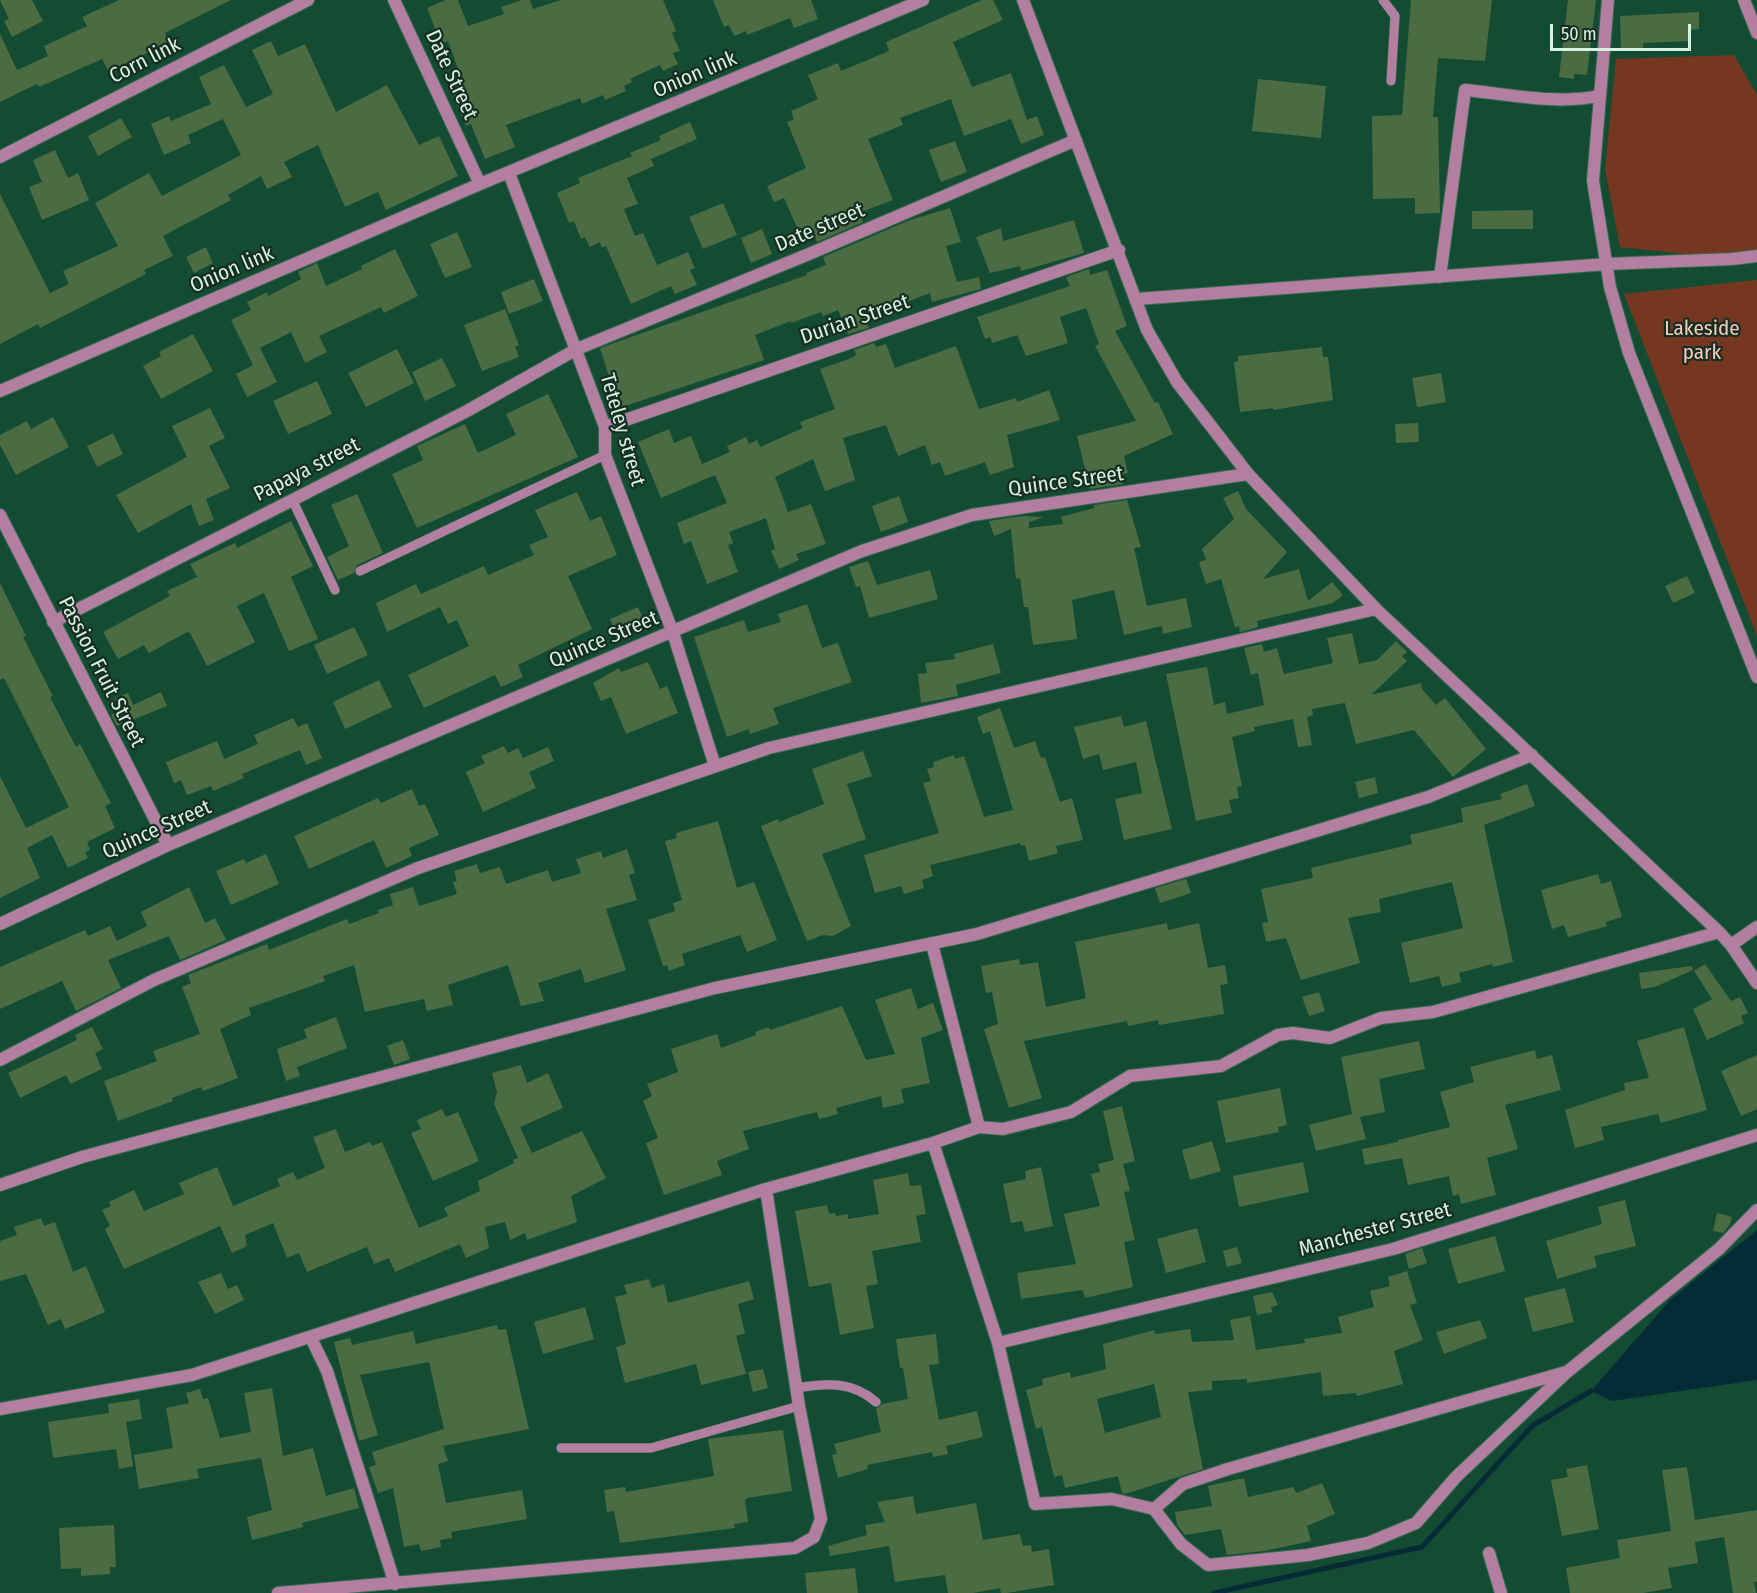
<!DOCTYPE html>
<style>
body{margin:0}
#map{position:relative;width:1757px;height:1593px;overflow:hidden;background:#144c33;font-family:"Fira Sans Condensed",sans-serif}
canvas{display:block}
.scale{position:absolute;left:1550px;top:24px;width:141px;height:27px;box-sizing:border-box;border:3px solid #d6f2e1;border-top:0;padding-left:8px;font-size:18px;line-height:21px;white-space:nowrap;color:#d6f2e1;-webkit-text-stroke:4px #162d21;paint-order:stroke}
</style>
<div id="map">
<canvas width="1757" height="1593"></canvas>
<div class="scale">50 m</div>
</div>
<script>
const ctx = document.querySelector('canvas').getContext('2d');
ctx.lineJoin = 'round';
function fill(path, color) {
  ctx.fillStyle = color;
  ctx.fill(path, 'evenodd');
}
function trace(path, color, width, dash) {
  ctx.strokeStyle = color;
  ctx.lineWidth = width;
  ctx.lineCap = dash ? 'butt' : 'round';
  ctx.setLineDash(dash || []);
  ctx.stroke(path);
}
function drawText(font, color, halo, rows, align = 'center') {
  ctx.font = font + ' "Fira Sans Condensed",sans-serif';
  ctx.lineWidth = 4.5;
  ctx.setLineDash([]);
  ctx.textBaseline = 'middle';
  ctx.strokeStyle = halo;
  ctx.fillStyle = color;
  for (const [text, x, y, turn = 0] of rows) {
    ctx.save();
    ctx.translate(x, y);
    ctx.rotate((+turn || 0) * Math.PI / 180);
    ctx.textAlign = isNaN(turn) ? turn : align;
    if (halo) ctx.strokeText(text, 0, 0);
    ctx.fillText(text, 0, 0);
    ctx.restore();
  }
}
fill(new Path2D(`
 M1734 55 1757 95V256L1732 259 1620 247 1605 169 1616 59Z
 M1757 280V636L1624 294Z`), '#763721');
fill(new Path2D(`
 M1757 1230V1380L1612 1401 1591 1391 1670 1300Z`), '#052c36');
trace(new Path2D(`
 M1214 1593 1422 1547 1532 1426 1591 1391`), '#052c36', 5);
fill(new Path2D(`
 M0 0H32L43 21 12 37 4 21 9 19Z
 M119 0H231L165 33 169 42 109 72 102 59 39 87 37 84 0 102V34L17 70 48 56 44 46 87 26 82 17Z
 M446 0H458L468 26 504 14 501 7 522 0H530L533 9 561 0H663L676 31 672 33 680 51 673 53 678 64 663 71 660 65 630 79 632 82 624 86 626 91 605 100 603 95 582 104 580 98 506 125 515 147 485 159 471 124 466 126 450 87 463 82 448 41 441 44 427 8Z
 M713 0H811L818 19 794 28 790 18 747 35 746 31 734 36 729 25 724 27Z
 M982 0H993L1003 20 953 42 972 87 1011 73 1027 120 1037 116 1044 135 1021 144 1011 119 964 136 951 99 900 118 903 125 868 139 893 200 859 213 863 222 817 242 815 237 803 241 784 198 774 202 767 186 806 168 787 122 794 119 791 111 818 99 808 75 838 63 841 71 889 51 886 42Z
 M1411 0H1492L1485 61 1438 58 1433 117H1438L1440 213 1415 214V198L1373 199 1372 116 1402 115Z
 M1568 0H1596L1587 75 1574 74V79L1559 77Z
 M1699 12V29L1690 30V41L1643 43V48L1621 49 1620 16Z
 M271 41 278 56 305 44 336 112 387 85 419 145 439 136 458 176 386 210 378 192 345 207 318 145 284 162 292 177 267 189 261 176 228 195 231 200 163 236 173 256 144 270 146 274 40 328 38 324 0 344V194L50 293 69 284 63 271 118 246 95 203 149 173 162 196 241 155 223 119 188 135 191 143 164 155 151 124 169 116 171 121 211 104 199 77 224 65 246 107 273 94 252 50Z
 M1258 79 1326 86 1321 138 1252 131Z
 M121 118 132 137 98 156 88 136Z
 M690 122 697 139 651 159 654 166 627 178 638 204 624 209 635 236 643 233 657 265 688 252 695 268 690 270 697 285 675 294 671 286 631 304 606 246 602 248 600 242 590 247 585 237 581 239 574 221 569 223 557 193 580 183 578 178 632 156 630 153 661 140 659 136Z
 M955 141 967 172 941 182 929 150Z
 M55 150 68 178 78 173 89 200 42 220 29 187 42 182 33 160Z
 M723 203 737 235 703 249 689 217Z
 M950 208 961 242 946 246 957 282 979 277 981 289 932 302 930 293 865 318 869 328 848 334 838 310 823 316 821 312 791 323V321L755 335 764 360 619 408 600 348 807 275 806 273 826 265 823 257 910 220Z
 M1533 210V229H1472V211Z
 M1074 220 1084 253 1021 271 1020 266 990 273 976 237 1001 228 1003 241Z
 M762 229 772 254 751 263 741 238Z
 M457 232 472 267 445 278 430 244Z
 M206 247 213 263 194 273 186 257Z
 M395 249 418 296 384 313 381 307 319 336 327 352 305 363 291 332 260 348 277 382 247 397 236 374 253 365 231 320 251 310 247 302 267 292 268 296 301 279 298 272 317 263 326 286 362 269 361 266Z
 M1089 269 1090 275 1107 270 1127 326 1115 331 1155 403 1158 402 1173 434 1124 456 1128 473 1121 475 1123 484 1090 489 1077 436 1136 421 1095 346 1099 344 1086 308 1060 317 1068 343 1026 356 1017 335 992 343 990 337 985 339 977 317 1070 286 1066 277Z
 M534 279 543 301 509 314 501 292Z
 M505 309 519 345 515 347 519 357 482 371 464 325Z
 M193 334 213 371 161 399 143 366 161 356 159 352Z
 M874 343 876 347 886 344 895 368 956 346 979 409 1016 398 1017 402 1049 390 1060 420 1007 435 1014 467 990 475 985 462 945 476 940 462 932 465 925 445 898 456 886 425 843 438 855 480 825 491 813 459 775 477 788 512 811 504 826 544 796 554 799 560 779 569 771 551 775 549 766 518 729 532 733 543 728 545 738 572 707 584 691 541 684 544 677 523 727 503 715 475 661 498 638 442 669 429 674 443 691 436 702 464 730 452 727 446 746 437 749 444 757 440 760 447 803 428 800 422 835 409 820 369 849 359 856 355 854 350Z
 M1322 347 1323 357H1328L1333 400 1273 410V408L1240 412 1234 362 1238 361V356Z
 M397 349 414 383 366 407 348 373Z
 M442 358 456 386 425 401 412 372Z
 M1441 373 1446 402 1417 407 1412 378Z
 M317 381 332 414 288 434 273 401Z
 M548 394 578 457 417 528 392 474 423 460 417 446 465 424 478 453 516 435 506 414Z
 M210 408 225 438 209 446 230 488 206 499 214 520 199 526 191 504 138 533 116 495 187 457 172 426Z
 M53 417 69 447 16 475 0 445V435L27 421 31 429Z
 M1418 423 1419 442 1396 443 1395 424Z
 M113 433 123 454 97 467 87 446Z
 M1238 491 1246 509 1287 552 1263 579 1299 569 1308 601 1332 582 1343 595 1333 603 1257 621 1258 627 1240 632 1239 626 1235 627 1221 579 1206 584 1199 562 1206 560 1202 549 1234 519 1223 498Z
 M577 492 590 521 601 516 617 555 568 576 592 629 518 665 523 677 501 687 495 675 424 708 408 675 469 646 457 620 448 624 440 607 387 632 376 603 416 584 421 594 484 566 488 575 534 555 529 545 548 537 535 510Z
 M357 494 383 553 357 565 354 573 338 580 327 557 349 546 331 505Z
 M899 496 908 522 881 532 872 506Z
 M1127 500 1141 547 1134 548 1147 606 1186 598 1192 627 1163 634 1162 626 1124 635 1114 590 1072 600 1077 639 1033 645 1028 607H1024L1020 578 1016 579 1011 529 994 536 989 521 1022 516 1044 517 1029 522V528L1063 524 1061 517 1094 508V505Z
 M291 521 313 566 291 577 318 639 289 651 264 593 237 606 255 642 207 666 190 633 187 632 149 653 144 645 118 659 103 632 170 596 167 591 197 577 190 564 235 543 237 548Z
 M868 561 877 585 930 570 938 599 869 618 860 586 856 587 849 567Z
 M1687 576 1695 593 1673 603 1665 586Z
 M0 583 26 636 23 637 53 696 50 697 76 747 80 744 111 803 105 806 115 828 87 842 90 850 85 852 88 858 68 868 52 835 27 848 40 878 0 898V776L26 828 69 807 4 678 0 680Z
 M807 604 822 648 838 643 852 682 773 708 779 724 750 734 749 729 727 737 694 637 744 620 748 632 781 622 778 614Z
 M638 607 646 625 618 638 610 619Z
 M354 627 368 655 327 674 314 645Z
 M1352 633 1359 664 1377 660 1396 641 1407 652 1402 656 1407 661 1371 695 1421 683 1422 689 1436 705 1445 698 1486 749 1453 777 1414 730 1356 744 1345 703 1312 709 1313 715 1307 717 1312 745 1298 747 1293 719 1254 727 1255 731 1232 737 1242 786 1237 787 1239 798 1229 800 1232 813 1196 821 1166 674 1207 667 1214 705 1225 702 1227 714 1264 705 1258 673 1251 675 1244 648 1262 644 1264 652 1277 648 1284 674 1333 663 1327 638Z
 M993 644 1001 673 956 685 958 696 921 703 918 674 927 673 925 663 955 659 954 654Z
 M648 662 660 689 667 686 678 713 626 734 611 697 601 701 593 683 619 668 621 672Z
 M379 680 392 707 345 729 333 702Z
 M161 692 167 706 117 726 111 715 119 711 115 699 128 693 133 705Z
 M1000 708 1014 748 1035 741 1041 758 1045 757 1060 802 1072 798 1083 840 1056 846 1058 853 1029 861 1025 845 1021 846 1020 843 930 865 933 876 922 880 924 888 904 894 901 886 875 893 864 855 939 833 923 783 931 781 927 769 934 767 933 762 954 755 955 759 964 756 984 817 1013 810 990 731 983 734 977 717Z
 M1121 716 1124 727 1146 721 1172 829 1124 840 1115 799 1142 793 1136 762 1103 770 1099 754 1083 759 1074 727Z
 M293 718 298 727 307 723 322 758 306 765 300 750 242 774 244 778 213 791 211 786 187 795 181 780 174 783 166 762 217 741 224 759 258 744 254 735Z
 M504 746 508 753 518 748 523 758 548 747 554 761 529 772 536 788 483 812 466 772 485 763 481 756Z
 M863 751 872 776 847 784 866 839 822 854 851 926 833 936 823 935 807 941 761 826 778 819 779 822 824 804 812 769Z
 M1375 777 1378 793 1359 798 1355 782Z
 M1527 784 1535 806 1484 825 1513 962 1493 967 1492 964 1459 973 1461 982 1442 987 1439 976 1410 983 1401 943 1463 928 1452 882 1379 899 1381 912 1348 918 1360 963 1301 980 1286 938 1266 942 1262 923 1268 922 1261 889 1313 878 1311 868 1412 844 1410 835 1463 822 1461 808 1502 799 1500 794Z
 M412 789 419 806 425 804 439 835 409 848 412 856 386 868 374 840 309 869 294 836 378 798 381 803Z
 M718 821 737 888 754 882 777 940 747 952 740 935 682 954 685 965 669 971 667 965 663 966 648 920 675 911 673 903 682 900 665 841 677 838 676 833Z
 M627 849 635 873 629 875 637 900 606 909 626 970 585 983 581 969 538 983 544 1001 521 1006 508 965 448 985 453 1005 427 1011 424 999 365 1012 354 965 323 976 325 981 249 1008 251 1015 220 1029 238 1078 203 1091 201 1087 172 1098 173 1101 118 1121 104 1081 157 1061 153 1051 200 1034 182 987 191 983 188 975 267 944 269 950 347 919 349 924 379 913 378 910 393 905 390 894 413 887 419 906 457 894 453 882 457 881 454 871 477 864 480 873 500 867 506 884 548 870 552 882 581 873 576 859 601 851 603 858Z
 M266 854 279 884 231 905 216 871 244 859 246 863Z
 M1598 874 1601 884 1611 881 1622 917 1606 922 1607 926 1568 937 1564 925 1552 929 1541 890Z
 M1186 879 1191 893 1160 903 1155 888Z
 M189 887 205 923 215 918 226 940 180 960 169 936 108 960 121 988 76 1011 62 981 0 1009V967L85 930 88 936 110 926 117 941 147 926 141 912Z
 M1167 923 1168 930 1199 923 1208 968 1225 965 1228 984 1220 985 1224 1014 1159 1025 1158 1020 1128 1026 1127 1021 1024 1041 1042 1098 1009 1108 984 1029 998 1024 992 992 986 993 981 966 1019 959 1020 965 1038 962 1046 1007 1086 998 1075 942Z
 M1705 964 1731 1001 1740 997 1748 1013 1741 1016 1744 1023 1707 1040 1693 1009 1712 999 1694 971Z
 M1691 966 1693 970 1655 987 1641 989 1639 973Z
 M911 988 918 1009 933 1003 943 1030 921 1038 930 1083 901 1089 904 1103 883 1108 881 1096 836 1108 838 1114 819 1119 817 1112 743 1131 749 1149 717 1161 722 1175 664 1195 646 1143 658 1138 643 1101 652 1096 647 1084 678 1072 671 1049 717 1034 721 1048 756 1035 755 1032 769 1027 770 1030 842 1006 866 1060 895 1054 875 1000Z
 M1319 992 1325 1011 1309 1016 1302 997Z
 M336 1017 347 1048 297 1067 300 1076 286 1081 277 1049 307 1038 304 1029Z
 M92 1027 103 1049 95 1053 102 1069 70 1084 66 1075 20 1098 8 1073 77 1040 75 1035Z
 M1684 1027 1707 1110 1661 1123 1658 1114 1601 1127 1604 1140 1575 1148 1565 1110 1625 1090 1624 1083 1649 1078 1637 1041Z
 M403 1040 410 1059 394 1065 387 1046Z
 M1419 1041 1425 1069 1379 1079 1385 1112 1360 1117 1366 1139 1316 1151 1309 1125 1352 1114 1341 1057Z
 M1535 1050 1537 1059 1552 1055 1561 1090 1505 1105 1518 1149 1487 1158 1496 1195 1461 1204 1459 1194 1453 1196 1449 1176 1408 1185 1402 1158 1365 1165 1362 1149 1398 1142V1140L1450 1127 1440 1092 1474 1082 1470 1067Z
 M1757 1055V1109L1741 1116 1721 1071Z
 M521 1065 527 1083 548 1073 563 1108 520 1127 532 1153 582 1131 606 1178 571 1196 577 1222 527 1240 525 1233 510 1240 505 1222 485 1227 489 1248 466 1258 460 1244 395 1272 389 1258 374 1264 367 1247 307 1272 299 1253 287 1258 273 1223 245 1235 247 1246 232 1253 220 1226 124 1269 105 1229 110 1226 102 1210 111 1206 109 1202 134 1190 144 1211 184 1194 179 1183 217 1167 233 1206 280 1186 277 1179 293 1172 297 1180 325 1168 313 1137 336 1129 345 1152 370 1142 372 1146 382 1142 419 1228 448 1216 444 1208 480 1191 478 1181 514 1163 513 1160 518 1158 494 1104 497 1092 492 1073Z
 M1280 1088 1287 1125 1278 1127 1279 1132 1226 1143 1217 1101Z
 M1122 1106 1135 1161 1123 1164 1130 1191 1124 1192 1135 1240 1124 1242 1133 1287 1085 1298 1083 1290 1021 1299 1017 1273 1076 1264 1064 1214 1100 1206 1091 1174 1100 1172 1098 1164 1114 1160 1103 1111Z
 M442 1109 446 1117 458 1112 479 1161 433 1181 411 1133 421 1129 417 1120Z
 M1212 1141 1221 1171 1190 1180 1182 1150Z
 M1303 1162 1309 1192 1239 1207 1233 1176Z
 M1041 1167 1053 1226 1025 1232 1022 1221 1011 1223 1003 1184 1026 1179 1025 1171Z
 M908 1173 910 1186 921 1185 926 1214 916 1216 921 1242 872 1251 878 1284 866 1286 874 1328 840 1335 831 1283 809 1287 795 1211 827 1205 829 1214 835 1213 836 1216 848 1214V1219L879 1214 873 1180Z
 M1625 1200 1636 1246 1594 1256 1597 1267 1557 1279 1546 1241 1602 1224 1598 1207Z
 M1717 1213 1732 1217 1729 1226 1723 1233 1713 1231Z
 M41 1218 44 1226 55 1222 73 1272 86 1266 105 1312 65 1329 61 1319 48 1325 26 1274 0 1281V1241L17 1235 14 1227Z
 M1197 1228 1206 1262 1166 1273 1157 1239Z
 M1495 1236 1505 1271 1458 1284 1448 1249Z
 M1237 1247 1242 1263 1227 1267 1223 1251Z
 M1422 1248 1427 1263 1409 1269 1405 1254Z
 M1407 1271 1417 1303 1410 1305 1423 1340 1394 1351 1403 1384 1357 1396 1356 1393 1323 1396 1321 1372 1247 1383V1379L1212 1381V1390L1188 1392 1203 1469 1125 1494 1122 1493 1118 1476 1065 1488 1062 1475 1054 1477 1042 1427 1036 1429 1026 1390 1043 1385 1042 1379 1070 1372 1071 1378 1106 1369 1103 1344 1154 1330 1155 1334 1190 1329 1192 1342 1234 1340 1230 1320 1250 1316 1256 1350 1305 1343 1304 1339 1342 1333 1338 1317 1374 1307 1370 1291 1390 1286 1388 1277ZM1154 1384 1161 1417 1105 1433 1097 1399Z
 M221 1273 228 1289 237 1285 244 1300 215 1314 198 1282Z
 M649 1279 652 1288 664 1284 668 1303 749 1281 754 1299 738 1304 745 1333 736 1336 746 1374 701 1385 696 1364 625 1383 616 1347 626 1344 615 1297 627 1294 624 1285Z
 M1565 1288 1574 1322 1533 1332 1524 1298Z
 M1272 1292 1278 1305 1271 1307 1272 1312 1257 1315 1253 1296Z
 M585 1307 594 1339 543 1354 534 1322Z
 M1480 1320 1487 1338 1444 1354 1436 1332Z
 M497 1325 498 1330 506 1329 529 1429 443 1446 448 1461 438 1464 446 1503 522 1490 527 1519 451 1532 452 1538 440 1540 441 1547 421 1551 419 1544 404 1547 393 1488 378 1493 369 1467 376 1465 372 1452 444 1429 429 1362 360 1375 378 1435 359 1441 334 1342 350 1338 352 1345 413 1331 416 1344Z
 M936 1334 939 1364 929 1365 939 1420 977 1411 983 1437 946 1446 948 1454 933 1457 932 1452 867 1465 868 1469 838 1478 832 1455 837 1454 834 1444 881 1432 876 1409 882 1404 908 1399 903 1368H900L896 1339Z
 M763 1369 768 1388 753 1392 748 1372Z
 M272 1388 283 1456 313 1448 326 1496 354 1488 359 1508 302 1523 303 1527 252 1540 247 1517 272 1510 261 1458 197 1469 199 1478 139 1489 134 1455 173 1448 166 1408 189 1403 186 1393 200 1389 203 1399 208 1398 220 1438 251 1432 244 1393Z
 M139 1399 142 1419 126 1422 133 1466 119 1469 116 1449 53 1458 48 1422 109 1413 108 1404Z
 M783 1430 792 1491 747 1498 745 1500 748 1522 734 1524 735 1528 620 1543 614 1511 607 1512 604 1490 625 1487 626 1492 714 1476 708 1439Z
 M1587 1465 1599 1529 1562 1536 1551 1480 1568 1477 1566 1469Z
 M1687 1467 1695 1520 1757 1510V1582H1754L1756 1593H1733L1724 1537 1695 1542 1698 1563 1668 1568 1672 1588 1643 1593H1570L1566 1568 1620 1558 1617 1540 1671 1531 1662 1470Z
 M1244 1478 1248 1497 1293 1487 1296 1493 1322 1483 1335 1514 1307 1526 1311 1541 1264 1551 1227 1555 1221 1529 1185 1535 1177 1525 1175 1512 1212 1506 1208 1486Z
 M913 1496 916 1514 976 1503 983 1540 1020 1534 1023 1546 1031 1545 1032 1552 1049 1549 1054 1585 1007 1593H1001L1000 1588 973 1593H948L945 1575 895 1582 889 1546 830 1556 828 1546 867 1535 865 1525 885 1522 877 1502Z
 M114 1525 116 1567H110V1574L81 1576V1568L61 1569 59 1528Z
 M855 1568 858 1593H807L805 1573Z`), '#4b6b43');
const service = new Path2D(`
 M1383 0 1395 16 1391 81
 M292 499 335 590
 M360 571 605 455
 M797 1388C827 1383 852 1381 876 1402
 M561 1448H651L799 1406`);
const minor = new Path2D(`
 M394 0 480 184 923 0
 M1023 0 1147 330 1177 382 1248 474 1376 609 1719 932 1731 945 1757 983
 M1608 0 1593 181 1610 287 1629 353 1757 677
 M1744 0 1757 33
 M0 157 308 0
 M509 173 605 427V455L673 633 715 766
 M1440 277 1465 90C1508 94 1556 105 1598 96
 M1137 299 1607 264 1732 259 1757 256
 M0 391 480 184
 M605 427 1119 250
 M0 515 168 845
 M53 622 467 411 577 349 809 254 1076 140
 M0 924 168 845 862 551 972 515 1248 474
 M932 944 979 1127
 M1731 945 1757 927
 M0 1060 154 980 418 868 769 748 1376 609
 M933 1143 998 1343 1035 1504 1112 1499 1154 1509 1181 1544 1208 1565 1308 1555 1368 1543 1416 1523 1456 1477 1567 1372 1719 1249 1757 1210
 M0 1185 82 1157 715 988 977 934 1428 797 1532 755
 M311 1338 327 1371 395 1584
 M998 1343 1393 1249 1757 1135
 M0 1409 192 1375 766 1189 933 1143 979 1127 1003 1129 1071 1112 1130 1076 1221 1066 1278 1035 1293 1033 1330 1038 1381 1018 1433 1012 1719 932
 M1154 1509 1183 1484 1228 1469 1566 1372
 M1489 1553 1501 1593
 M278 1593 795 1548 814 1537 821 1519 799 1406 766 1189`);
trace(service, '#376a52', 10);
trace(minor, '#376a52', 14);
trace(service, '#b27fa1', 9);
trace(minor, '#b27fa1', 12);
drawText('21px', '#d6f2e1', '#162d21', [
 ["Corn link",145,61,-27],
 ["Date Street",451,75,65],
 ["Onion link",695,75,-23],
 ["Date street",820,228,-23],
 ["Onion link",232,270,-23],
 ["Durian Street",855,320,-19],
 ["Teteley street",622,430,74],
 ["Papaya street",307,470,-27],
 ["Quince Street",1066,482,-8],
 ["Quince Street",604,640,-23],
 ["Passion Fruit Street",101,672,63],
 ["Quince Street",157,830,-24],
 ["Manchester Street",1375,1230,-15]
]);
drawText('21px', '#f9cbba', '#162d21', [
 ["Lakeside",1702,329],
 ["park",1702,353]
]);
</script>
